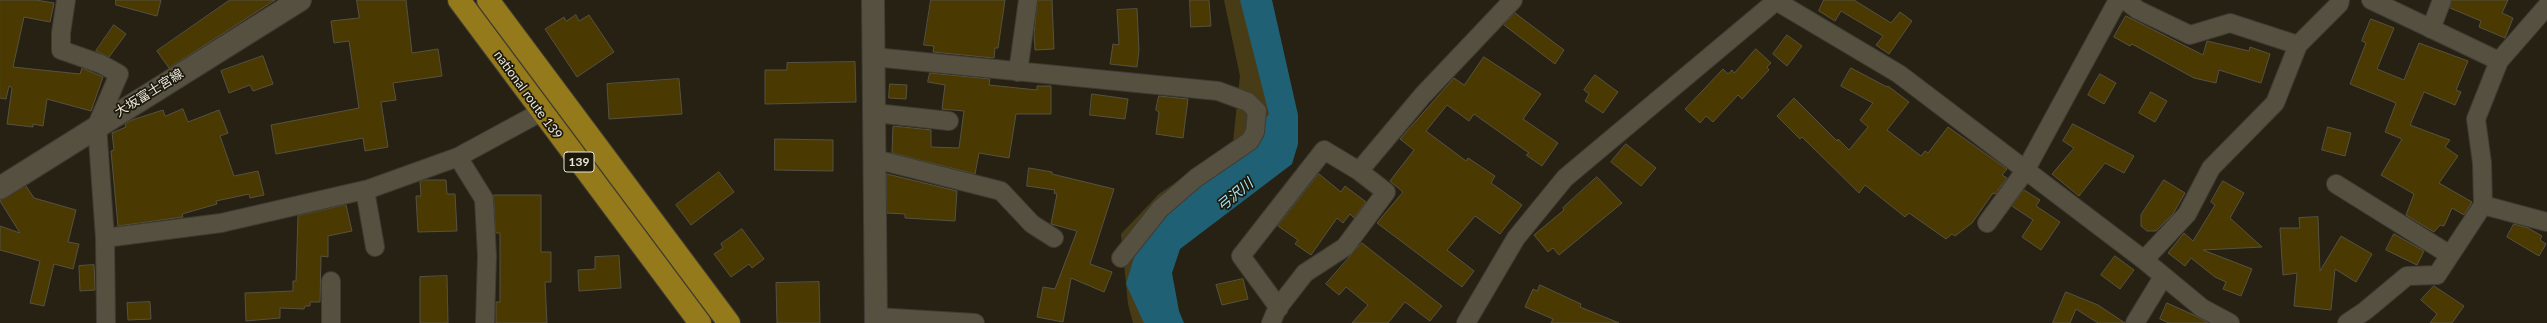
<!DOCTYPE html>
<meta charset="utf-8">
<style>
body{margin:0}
canvas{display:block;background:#262113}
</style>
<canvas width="2547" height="323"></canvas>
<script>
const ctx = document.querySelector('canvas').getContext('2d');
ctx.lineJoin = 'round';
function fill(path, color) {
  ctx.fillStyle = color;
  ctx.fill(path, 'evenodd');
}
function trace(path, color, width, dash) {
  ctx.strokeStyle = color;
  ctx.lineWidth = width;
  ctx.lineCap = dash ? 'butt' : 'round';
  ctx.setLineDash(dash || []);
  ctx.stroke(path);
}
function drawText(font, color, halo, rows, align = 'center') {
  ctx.font = font + ' Lato,"Noto Sans JP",sans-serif';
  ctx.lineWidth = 3.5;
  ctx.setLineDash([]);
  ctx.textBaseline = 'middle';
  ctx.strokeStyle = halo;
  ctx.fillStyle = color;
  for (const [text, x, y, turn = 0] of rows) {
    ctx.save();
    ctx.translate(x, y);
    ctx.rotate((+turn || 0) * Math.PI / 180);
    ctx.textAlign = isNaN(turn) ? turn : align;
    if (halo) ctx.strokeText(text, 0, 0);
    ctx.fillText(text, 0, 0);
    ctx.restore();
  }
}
fill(new Path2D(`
 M1224 0H1255L1287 121 1172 240 1171 323H1133L1128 304 1121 234 1159 194 1233 142 1240 76Z`), '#483c17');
fill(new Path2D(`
 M1240 0H1272L1298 115V144L1292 164 1180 249 1172 273 1179 311 1184 323H1144L1126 284 1142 231 1215 173 1269 114Z`), '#1f6074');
const building = new Path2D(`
 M0 0H36L54 3 50 22 24 17 13 67 80 74 82 68 103 77 91 111 47 99 43 126 33 124V127L7 124 12 88 9 86 6 99 0 98Z
 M116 0H161L157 16 116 5Z
 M230 0H275L169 68 157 51Z
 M357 0H406L412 53 438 49 442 76 393 83 396 100 381 102 388 147 365 151 363 138 276 154 271 125 359 108 349 41 334 43 331 21 359 18Z
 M931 0H1005L998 48H995L994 58 933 52 934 46 924 45Z
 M1038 0H1052L1054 49 1035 50 1034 34Z
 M1190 0H1209L1211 26 1191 27Z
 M1824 0H1854L1891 23 1900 12 1912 21 1889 54 1876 45 1883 36 1841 11 1835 21 1819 11Z
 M2452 0H2508L2502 13 2513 18 2505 38 2479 27 2481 21 2450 8Z
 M1137 9 1139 50 1137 67 1110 64 1113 44 1119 45 1117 10Z
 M1515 13 1564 50 1555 64 1504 25Z
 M576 15 579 21 589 15 614 52 577 77 545 29 564 17 566 21Z
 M2126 16 2203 55 2207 41 2249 51 2250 47 2270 54 2261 83 2219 70 2216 83 2194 78 2132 44 2130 46 2114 37Z
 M2371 19 2394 28 2377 69 2404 80 2419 43 2468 61 2456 90 2461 92 2455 105 2424 92 2410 125 2450 140 2445 147 2458 156 2439 183 2472 202 2464 215 2452 208 2444 226 2440 225 2434 232 2406 215 2414 194 2381 175 2402 139 2385 132 2396 103 2350 84 2366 43 2362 41Z
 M114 25 126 34 109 57 96 51Z
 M1787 35 1802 46 1787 66 1773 54Z
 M1756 49 1771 63 1767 67 1769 70 1742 99 1738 95 1713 122 1706 116 1700 123 1685 109 1723 69 1728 74 1732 70 1734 73Z
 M263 56 273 84 253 91 250 85 229 93 221 71Z
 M1484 57 1541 94 1523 119 1558 143 1542 166 1526 155 1529 153 1474 114 1469 121 1447 105 1426 131 1466 161 1468 158 1495 176 1491 183 1522 205 1500 234 1475 216 1447 250 1474 271 1462 287 1377 223 1403 192 1390 181 1414 150 1400 139 1454 78 1464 85Z
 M855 62 856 102 765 104V70H787V63Z
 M1851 68 1887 87 1888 86 1909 102 1887 130 1921 156 1925 151 1928 153 1948 127 2007 169 2002 175 2007 178 1995 194 1993 193 1972 223 1955 236 1952 234 1946 239 1909 213 1905 217 1865 185 1859 193 1802 137 1800 139 1777 116 1794 98 1837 141 1838 139 1849 150 1868 127 1860 120 1873 103 1841 86Z
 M930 73 990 79 989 85 1037 90V86H1051V114H1016L1009 158 979 153 975 174 892 153 893 126 931 130V147L959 148 964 111 942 109 945 85 928 82Z
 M2100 74 2116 83 2104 104 2088 95Z
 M1595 75 1618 92 1603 113 1585 101 1589 94 1584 90Z
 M679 79 682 114 609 119 607 84Z
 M890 84 907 85 906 99 889 98Z
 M2151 92 2167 101 2155 122 2139 113Z
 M1092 94 1128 99 1125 119 1090 115Z
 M1159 96 1188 99 1183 138 1156 134 1159 112 1156 110Z
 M183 109 188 122 219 110 228 133 220 136 234 176 258 171 264 195 250 198 249 194 216 201 217 204 182 214 183 217 118 226 111 151 114 150 112 133 126 127 125 124 132 120 163 110 165 116Z
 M2073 124 2134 156 2124 173 2105 163 2079 196 2052 174 2074 148 2063 141Z
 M2328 127 2351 133 2345 156 2322 150Z
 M775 139 833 140V171L775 170Z
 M1626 144 1656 168 1641 186 1611 162Z
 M1029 168 1052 172V174L1114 189 1090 264 1112 272 1104 292 1071 278 1063 322 1037 317 1043 287 1055 289 1077 231 1051 224 1057 194 1054 193 1055 190 1027 186Z
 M719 172 734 192 691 225 676 205Z
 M887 174 957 191 955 221 905 218V214L887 213Z
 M1319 174 1341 192 1345 186 1366 202 1354 218 1350 214 1343 223 1337 218 1311 255 1295 244 1298 240 1278 226Z
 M1597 177 1622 203 1559 255 1553 248 1548 252 1534 235 1564 210 1563 208Z
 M424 180H446L447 194H455L457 231 418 232 416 196H421L420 182Z
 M2164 180 2185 193 2173 214 2156 231H2147L2141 226V215Z
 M2223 181 2244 193 2230 218 2262 247 2203 250 2252 269 2241 296 2223 289 2226 282 2215 277 2191 258 2185 266 2168 253 2184 233 2193 241 2215 205 2211 202Z
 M26 186 34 198 76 210 68 242 79 244 73 269 54 264 44 306 30 303 40 261 0 250V226L20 233 0 201Z
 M2024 190 2040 200 2036 206 2060 222 2041 250 2022 237 2033 220 2012 206Z
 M494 195H541V252H551V282H545L547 323H496V302H500V233H496Z
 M346 205 352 231 328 236V257L321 256 320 302H310V306H305L304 309 280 308V318L246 321 245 293 293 291V281H296L298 216Z
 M2318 217 2320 271 2341 236 2372 254 2356 282 2335 269 2331 310 2294 306 2297 273 2283 275 2280 228H2300L2299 218Z
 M2514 224 2528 228 2542 236 2540 240 2546 244 2539 256 2507 237Z
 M742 229 764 259 752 268 749 264 731 277 714 254 723 248 721 244Z
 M2394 234 2424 251 2417 265 2386 250Z
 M1362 243 1442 306 1430 321 1405 302 1388 323H1352L1368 305 1346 287 1339 295 1326 284Z
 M619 256 621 288 579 291 578 270 595 269V257Z
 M2115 256 2134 270 2120 289 2101 275Z
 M94 265 95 290 80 291 79 266Z
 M447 276 448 323H420V277Z
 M1243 279 1248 299 1222 305 1216 285Z
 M819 282 820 323H777L776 283Z
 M1540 285 1581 304 1580 307 1619 323H1551L1553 319 1525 307 1533 289 1537 291Z
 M2434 286 2464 306 2452 323H2430L2437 314 2421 300Z
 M2066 292 2098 305 2125 323H2098L2076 309 2070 323H2053Z
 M150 302 151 319 128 320 127 303Z
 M2167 303 2196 316 2208 323H2169L2160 319Z`);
fill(building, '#4a3a01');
trace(building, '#565142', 1);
const minor = new Path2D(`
 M66 0 61 33V50L101 64 119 74 97 125 105 238 106 323
 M2125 0 2138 10 2190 35 2230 23 2298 45
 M2371 0 2499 61
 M2431 29 2442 0
 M874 57 1218 91 1248 102 1257 111 1255 132 1250 141 1196 178 1160 209 1121 258
 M1018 72 1028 0
 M875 113 949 121
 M458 157 484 199 487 256 485 323
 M875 159 1001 191 1032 224 1054 238
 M2336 184 2450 255
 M365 190 375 247
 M2483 205 2547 222
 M1987 223 2025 171 2118 0
 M105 238 221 223 369 189 458 157 541 112
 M2144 260 2187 214 2211 168 2275 103 2298 45 2339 4 2340 0
 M331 281V323
 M1279 308 1241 256 1324 150 1359 171
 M876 317 975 323
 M1271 323 1277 309 1305 273 1345 247 1386 192 1359 171 1423 95 1513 0
 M1466 323 1516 238 1565 178 1776 1 1899 74 2144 260 2202 308 2230 323
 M2135 323 2163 277
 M2347 323 2365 311 2407 276 2437 275 2483 205 2482 163 2476 119 2499 61 2547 6`);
const tertiary = new Path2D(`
 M873 0 876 323
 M1775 0 1776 1`);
const secondary = new Path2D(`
 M0 188 300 0`);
const trunk = new Path2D(`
 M459 0 700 323
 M488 0 729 323`);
trace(minor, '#3f3b32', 20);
trace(tertiary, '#3f3b32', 24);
trace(secondary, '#3f3b32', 24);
trace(trunk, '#3f3b32', 24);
trace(minor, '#565041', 18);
trace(tertiary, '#565041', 22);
trace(secondary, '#565041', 22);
trace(trunk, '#947a1a', 22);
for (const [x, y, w] of [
 [579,162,30]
]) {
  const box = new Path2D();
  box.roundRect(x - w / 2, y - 10, w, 20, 3);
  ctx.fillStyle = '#1c180a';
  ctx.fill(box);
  trace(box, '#eae7de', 1);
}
drawText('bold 12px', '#eae7de', null, [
 ["139",579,162]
]);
drawText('13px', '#eae7de', '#1c180a', [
 ["大坂富士宮線",149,93,-32],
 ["national route 139",528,95,54]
]);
drawText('italic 14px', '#a7e7fe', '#1c180a', [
 ["弓沢川",1235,195,-40]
]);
</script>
